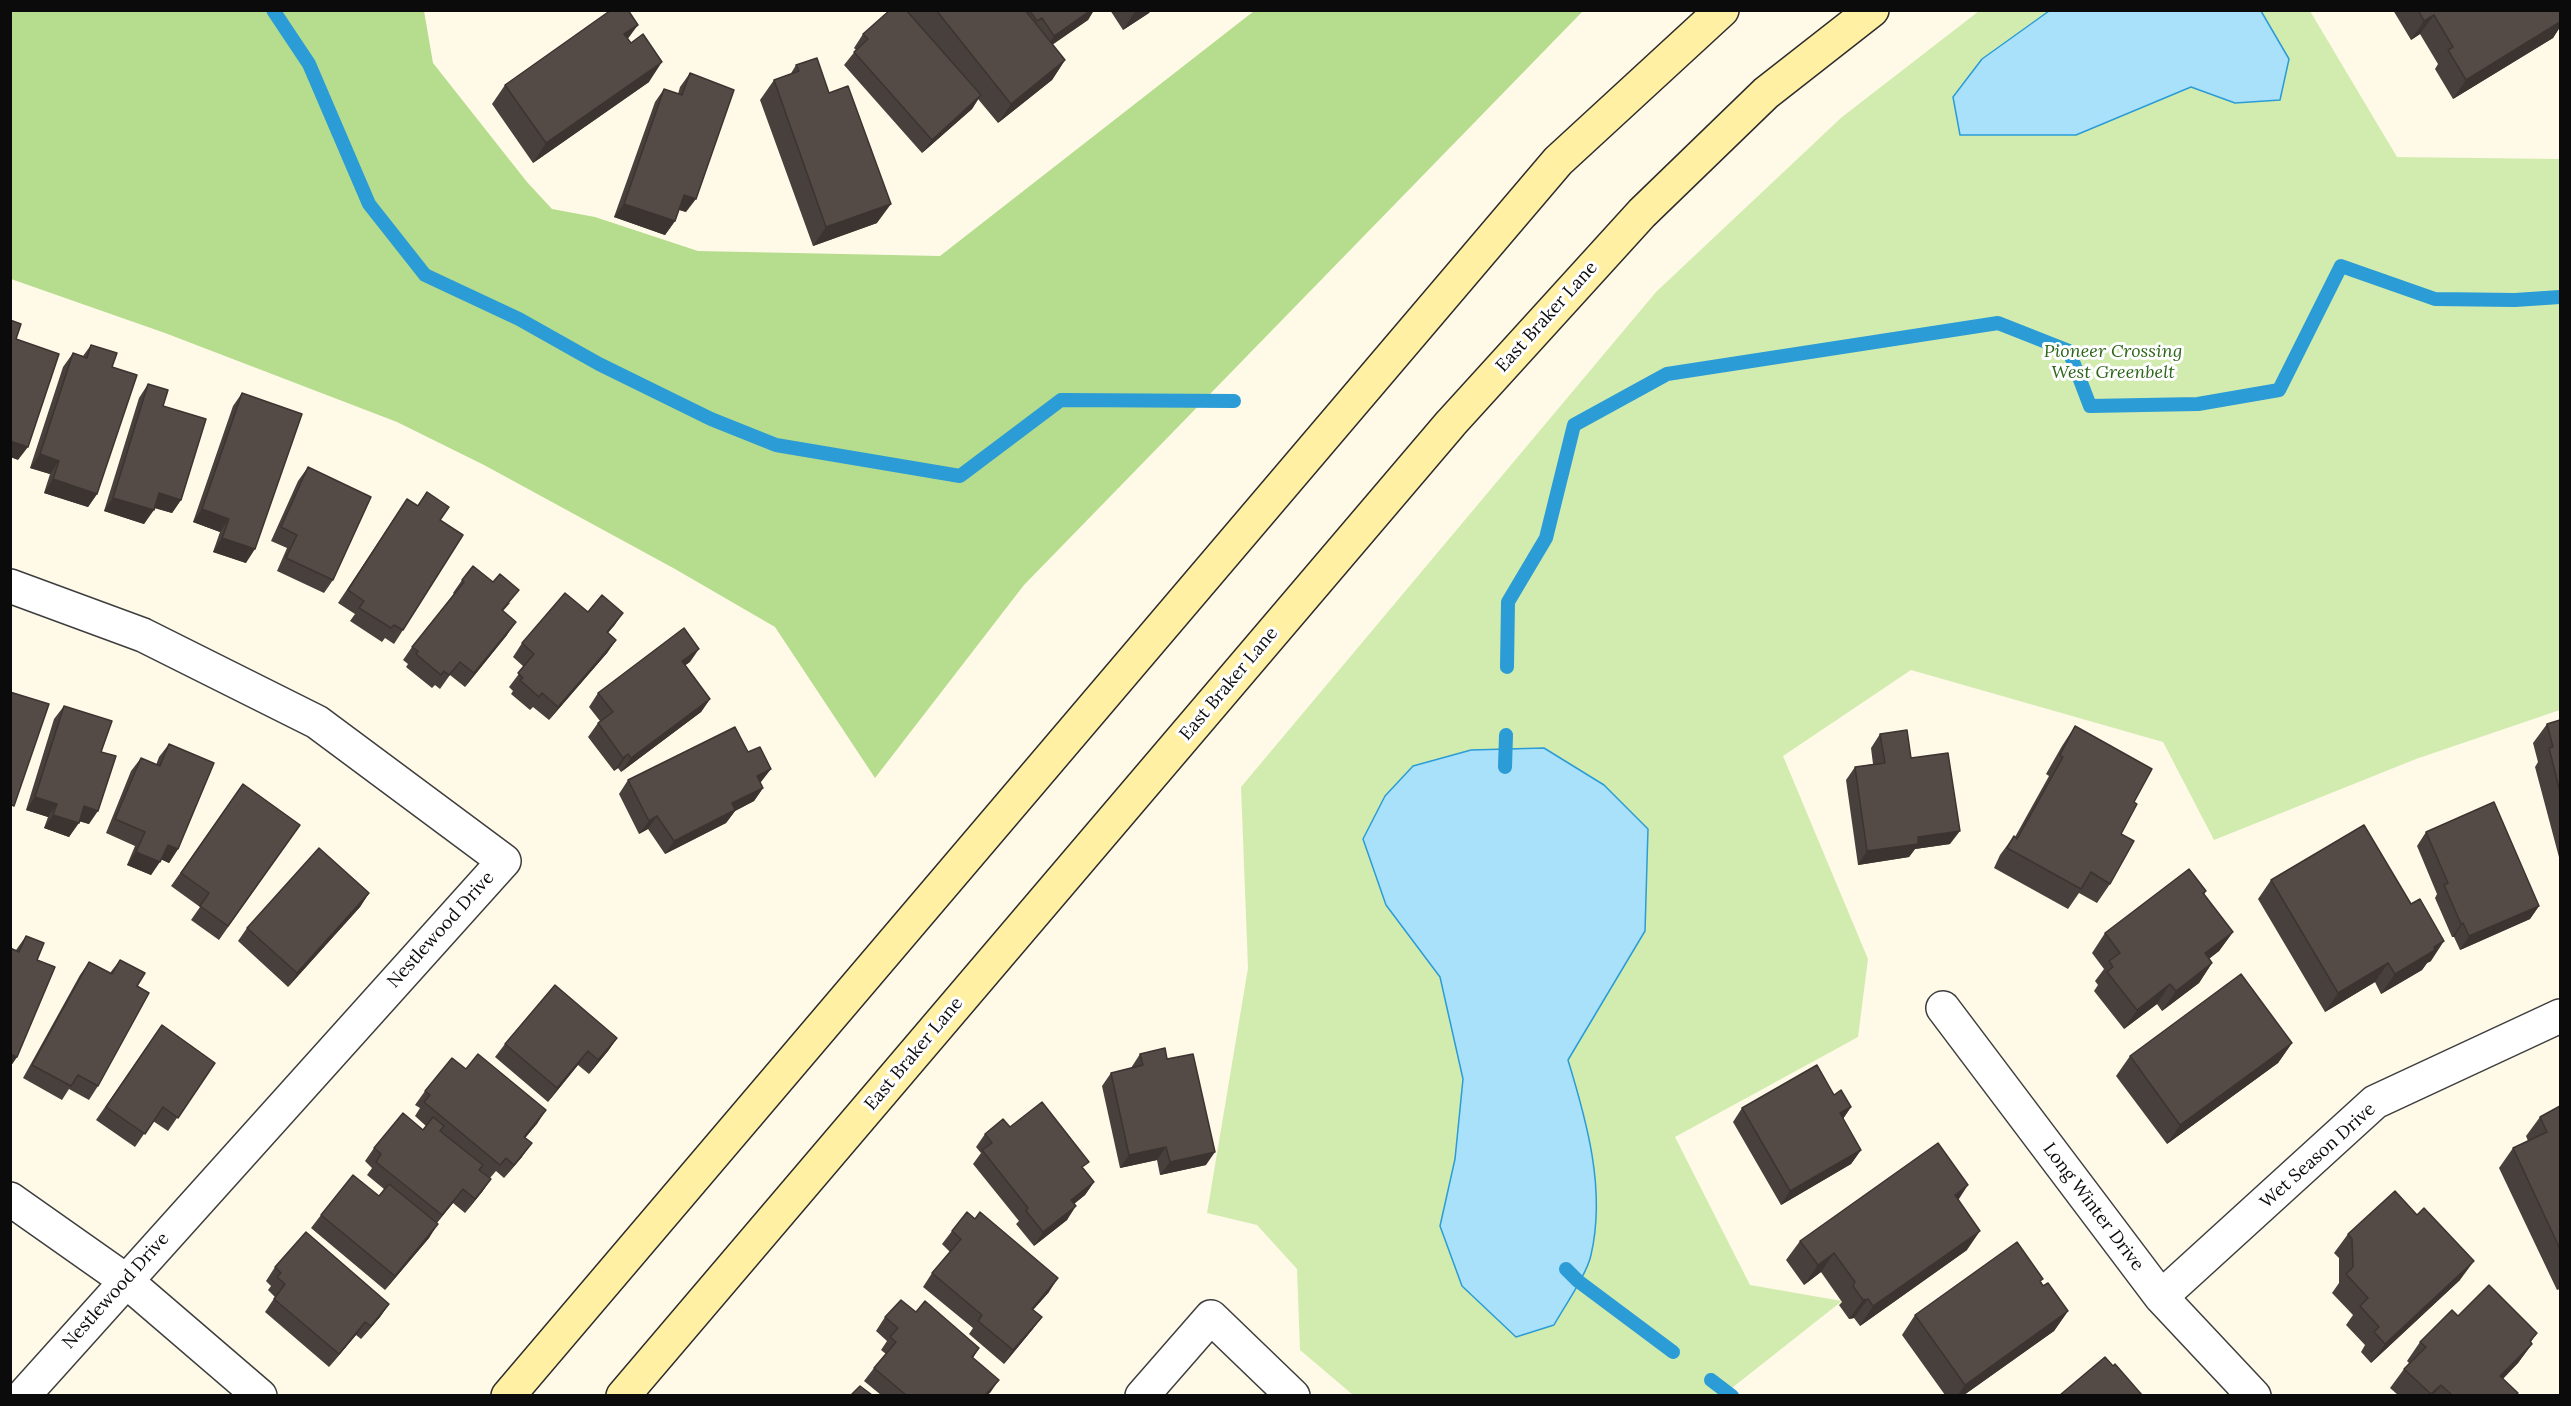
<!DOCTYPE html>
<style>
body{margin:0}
#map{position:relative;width:2571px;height:1406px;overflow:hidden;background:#fff9e8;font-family:Lora,serif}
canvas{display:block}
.frame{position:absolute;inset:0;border:12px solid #0b0b0b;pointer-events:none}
</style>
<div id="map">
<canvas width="2571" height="1406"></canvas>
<div class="frame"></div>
</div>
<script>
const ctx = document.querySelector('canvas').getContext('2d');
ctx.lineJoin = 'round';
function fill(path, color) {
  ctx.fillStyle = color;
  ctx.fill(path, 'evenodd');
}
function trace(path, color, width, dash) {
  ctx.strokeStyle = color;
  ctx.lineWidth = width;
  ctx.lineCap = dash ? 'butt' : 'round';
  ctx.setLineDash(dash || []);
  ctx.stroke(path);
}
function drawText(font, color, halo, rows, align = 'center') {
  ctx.font = font + ' Lora,serif';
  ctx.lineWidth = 6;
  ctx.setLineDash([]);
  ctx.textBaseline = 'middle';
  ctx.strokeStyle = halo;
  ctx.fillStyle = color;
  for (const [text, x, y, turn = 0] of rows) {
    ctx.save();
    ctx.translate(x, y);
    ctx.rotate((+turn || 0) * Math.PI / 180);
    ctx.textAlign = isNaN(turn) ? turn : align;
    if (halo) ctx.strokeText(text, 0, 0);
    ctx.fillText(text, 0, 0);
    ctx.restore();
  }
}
fill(new Path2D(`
 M1979 11H2310L2397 157 2560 159V710L2416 759 2214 840 2163 742 1911 670 1783 756 1868 959 1858 1037 1675 1137 1750 1285 1842 1301 1723 1395H1353L1300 1350 1297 1269 1257 1225 1207 1213 1248 968 1241 787 1656 292 1842 117Z`), '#d2ecb0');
fill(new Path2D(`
 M10 11H424L433 63 527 182 552 209 595 217 698 251 940 256 1254 11H1583L1024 585 875 778 775 627 675 569 484 465 397 422 165 333 11 279Z`), '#b6dd8e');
const water = new Path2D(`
 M2049 11H2261L2289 59 2280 100 2235 103 2191 87 2076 135H1960L1953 97 1982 59Z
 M1544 748 1604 785 1648 829 1645 931 1568 1060C1587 1122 1606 1190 1591 1255 1587 1274 1564 1307 1554 1325L1516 1337 1462 1286 1440 1226 1455 1159 1463 1079 1440 977 1386 905 1363 839 1385 796 1413 766 1471 750Z`);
fill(water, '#a9e1fa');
trace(water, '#2b9cd6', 1.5);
trace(new Path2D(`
 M273 10 309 64 369 204 425 275 519 319 599 364 711 419 776 445 960 476 1061 400 1234 401
 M1507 667 1508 602 1546 538 1574 425 1667 374 1998 323 2069 351 2090 406 2198 404 2279 390 2341 266 2435 299 2515 300 2560 297
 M1505 767 1506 735
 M1566 1269 1578 1281 1673 1352
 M1711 1380 1732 1396`), '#2b9cd6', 14);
const street = new Path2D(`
 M10 586 143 635 317 722 504 861 23 1396
 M1943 1008 2161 1297 2254 1396
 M10 1199 125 1280 260 1396
 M2161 1297 2375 1102 2560 1016
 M1142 1396 1211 1317 1293 1396`);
const secondary = new Path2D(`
 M508 1396 1558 161 1722 10
 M623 1396 1451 423 1642 213 1766 93 1872 10`);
trace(street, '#3e3e3e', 36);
trace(secondary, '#2d2d2d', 36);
trace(street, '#fff', 33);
trace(secondary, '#fff0a3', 33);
fill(new Path2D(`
 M907 10H1094L1088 20 1052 44 1065 60 1052 80 998 123 978 99 972 109 922 153 844 65 856 50 854 48 863 34Z
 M1110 10H1151L1149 13 1123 30Z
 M2393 10H2560V27L2553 38 2453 99 2435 69 2438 64 2420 34 2411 40Z
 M628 39 649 82 533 163 492 104 505 85Z
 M796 65 877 223 813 246 760 100 774 80 790 75Z
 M690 73 686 212 679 210 675 221 665 235 614 217 655 102 664 89 678 94 680 87Z
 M91 345 112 367 97 494 88 507 44 493 50 474 30 468 63 367 73 353 83 356Z
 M148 384 163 406 181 500 172 513 154 508 144 524 104 511 139 398Z
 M242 393 246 563 213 552 220 532 193 522 233 406Z
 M308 467 333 580 324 593 277 571 287 548 271 541 298 481Z
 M427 492 440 520 403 630 394 644 385 638 382 642 350 621 355 614 338 603 407 499 417 506Z
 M462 580 510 603 503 611 507 635 465 687 450 675 440 689 435 685 432 688 406 667 408 664 403 660 412 647 454 594 453 593Z
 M588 612 623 613 608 633 616 640 607 653 549 720 533 707 530 710 511 694 513 691 509 687 524 667 513 657 522 643Z
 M690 662 685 665 710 699 701 712 621 772 618 768 614 771 588 737 598 723 600 721 589 707 598 693Z
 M64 706 101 752 89 824 79 821 69 837 44 828 48 817 26 810 54 719Z
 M2560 720V861L2535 767 2538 762 2533 743 2547 724Z
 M2075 726 2134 802 2121 834 2110 884 2097 903 2079 893 2068 909 1994 868 2000 855 2014 836 2015 837 2049 776 2046 774 2062 746Z
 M1880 734 1911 758 1950 844 1915 849 1909 857 1858 865 1846 780 1855 767 1873 764 1871 748Z
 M169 744 178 849 169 863 161 859 151 875 127 865 135 846 106 833 131 771 141 758 156 765 159 757Z
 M748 752 771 769 760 782 763 788 754 801 735 811 726 823 665 854 648 829 639 834 619 794 628 780Z
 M243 784 300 825 219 940 191 920 200 907 171 886Z
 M2426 832 2539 906 2530 919 2460 950 2454 937H2452L2435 898 2437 894 2417 846Z
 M2271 880 2431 961 2427 963 2422 970 2381 994 2375 982 2325 1012 2258 899Z
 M2206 891 2204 895 2233 932 2219 951 2209 959 2212 963 2199 983 2162 1011 2157 1004 2124 1029 2094 991 2098 985 2095 981 2104 969 2092 953 2105 933Z
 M369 893 360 907 288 987 238 941 247 928Z
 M26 936 37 960 17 1057 10 1067V948L16 950Z
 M120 960 137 986 98 1086 89 1100 69 1089 62 1100 23 1078 80 975 89 962 110 973Z
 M162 1025 215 1063 168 1131 153 1121 135 1147 96 1120Z
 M617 1038 608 1051 589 1074 578 1065 548 1102 495 1057 505 1044Z
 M2292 1043 2278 1063 2167 1144 2116 1076 2130 1056Z
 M1140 1054 1167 1059 1206 1165 1160 1175 1157 1160 1120 1168 1102 1086 1111 1073 1131 1068Z
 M466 1069 546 1110 525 1138 522 1157 504 1178 496 1171 490 1178 480 1170 491 1179 482 1192 465 1213 453 1203 437 1223 429 1238 385 1290 311 1228 321 1215 379 1196 384 1189 367 1175 372 1168 365 1161 374 1148 423 1130 426 1126 415 1116 420 1108 415 1105 425 1091Z
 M1834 1095 1851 1107 1843 1119 1861 1150 1851 1164 1781 1205 1733 1122 1742 1108Z
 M2560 1106V1289L2557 1290 2499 1168 2513 1148 2528 1141 2526 1136 2540 1117Z
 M1010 1127 1083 1169 1094 1182 1085 1195 1074 1204 1067 1220 1034 1246 1016 1224 1019 1221 973 1164 981 1153 976 1147 985 1134Z
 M1958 1200 1967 1250 1860 1326 1854 1318 1849 1319 1839 1305 1842 1302 1821 1272 1804 1285 1786 1260 1800 1241Z
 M952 1231 1049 1292 1033 1310 1042 1317 1032 1330 1004 1364 969 1334 973 1328 923 1287 932 1273 950 1252 942 1244Z
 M2348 1234 2460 1280 2371 1363 2361 1352 2365 1345 2346 1325 2353 1315 2332 1293 2339 1283V1258L2334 1253Z
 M275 1267 389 1304 380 1317 361 1339 356 1335 329 1367 265 1312 275 1297 268 1290 271 1286 266 1281Z
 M2041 1282 2043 1286 2068 1311 2054 1331 1964 1395H1945L1902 1335 1915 1315Z
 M916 1312 979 1348 973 1358 987 1395H881L864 1381 874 1368 886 1354 881 1350 887 1341 876 1331 885 1317Z
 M2458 1316 2531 1342 2532 1344 2518 1363 2503 1379 2516 1395H2398L2390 1388 2404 1369 2409 1363 2407 1361 2420 1342Z`), '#48403c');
fill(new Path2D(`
 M1091 10H1094L1088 20 1045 50 1054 36Z
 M1136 10H1151L1149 13 1123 30Z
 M2434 15 2420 34 2411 40 2424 21Z
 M2560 22V27L2553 38 2453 99 2466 80Z
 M638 25 624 44V34Z
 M1065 60 1052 80 998 123 1011 104Z
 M662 62 649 82 533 163 546 143Z
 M981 95 972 109 922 153 932 140Z
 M684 195 696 199 686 212 674 208Z
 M624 204 675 221 665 235 614 217Z
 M891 204 877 223 813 246 826 227Z
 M10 441 28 447 18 460 10 457Z
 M40 454 59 461 50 474 30 468Z
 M53 479 97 494 88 507 44 493Z
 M159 493 181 500 172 513 149 506Z
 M113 498 154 510 144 524 104 511Z
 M202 509 229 519 220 532 193 522Z
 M222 538 255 549 246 563 213 552Z
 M623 613 614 626 597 645 607 632Z
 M516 622 507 635 465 687 474 673Z
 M616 640 607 653 549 720 558 707Z
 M699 649 690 662 673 674 682 661Z
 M710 699 701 712 621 772 631 758Z
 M628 754 618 768 614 771 623 758Z
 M771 769 761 782 748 789 757 776Z
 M763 788 754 801 735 811 726 823 665 854 674 841 732 803Z
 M35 797 57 804 48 817 26 810Z
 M84 806 98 811 89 824 75 820Z
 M53 815 79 823 69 837 44 828Z
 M657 816 648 829 639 834 649 821Z
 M1960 831 1950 844 1915 849 1909 857 1858 865 1867 851 1918 837Z
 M168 845 178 849 169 863 158 858Z
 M136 852 160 862 151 875 127 865Z
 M369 893 360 907 288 987 297 973Z
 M2539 906 2530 919 2460 950 2469 936Z
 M2463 923 2454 937H2452L2461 924Z
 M2233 932 2219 951 2191 972 2205 953Z
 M2444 941 2431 961 2427 963 2422 970 2381 994 2395 974 2434 947Z
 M2212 963 2199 983 2162 1011 2176 991Z
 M2388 963 2375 982 2325 1012 2338 993Z
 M2170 984 2157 1004 2124 1029 2137 1010Z
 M617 1038 608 1051 589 1074 598 1060Z
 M2292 1043 2278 1063 2167 1144 2180 1125Z
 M588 1051 578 1065 548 1102 557 1088Z
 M10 1054 17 1057 10 1067Z
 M1851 1107 1842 1120 1840 1113Z
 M546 1110 537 1124 515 1150 524 1137Z
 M532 1143 522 1157 504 1178 514 1165Z
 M1166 1147 1157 1160 1120 1168 1129 1155Z
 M1861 1150 1851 1164 1781 1205 1790 1191Z
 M1215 1152 1206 1165 1160 1175 1170 1162Z
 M491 1179 482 1192 465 1213 475 1199Z
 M1094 1182 1085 1195 1061 1214 1071 1200Z
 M1968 1185 1955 1205V1195Z
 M463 1189 453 1203 432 1228 442 1215Z
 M1076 1206 1067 1220 1034 1246 1043 1232Z
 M438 1224 429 1238 385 1290 395 1276Z
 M1980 1231 1967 1250 1860 1326 1873 1306Z
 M1834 1253 1821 1272 1804 1285 1818 1265Z
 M2474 1261 2460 1280 2371 1363 2385 1344Z
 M1058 1278 1049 1292 1022 1322 1032 1309Z
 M1868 1299 1854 1318 1849 1319 1863 1300Z
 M389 1304 380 1317 361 1339 371 1326Z
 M2068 1311 2054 1331 1964 1395H1958L1965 1385Z
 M1042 1317 1032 1330 1004 1364 1013 1350Z
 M365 1322 356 1335 329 1367 339 1354Z
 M2537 1333 2524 1352 2532 1344 2518 1363 2486 1395 2500 1376Z
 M999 1380 990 1393 987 1395H985Z
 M2441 1385 2433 1395H2430L2431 1394Z`), '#3b3431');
const building = new Path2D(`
 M611 10H628L638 25 624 34 631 43 643 34 662 62 546 143 505 85Z
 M890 10H906L981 95 932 140 854 52 868 39 863 34Z
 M936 10H1025L1065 60 1011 104Z
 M1029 10H1091L1054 36 1042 18 1037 21Z
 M2418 10H2560V22L2466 80 2448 50 2453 47 2434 15 2424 21Z
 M817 58 829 93 848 86 891 204 826 227 774 80 799 71 796 65Z
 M690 73 734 90 696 199 684 195 675 221 624 204 664 89 682 95Z
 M10 320 21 324 16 339 59 354 28 447 10 441Z
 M91 345 117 353 112 367 137 375 97 494 53 479 59 461 40 454 73 353 87 358Z
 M148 384 168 390 163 406 206 419 181 500 159 493 154 510 113 498Z
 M242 393 302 414 255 549 222 538 229 519 202 509Z
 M308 467 371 497 333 580 286 558 297 535 281 527Z
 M427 492 449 507 440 520 463 535 403 630 394 625 391 628 359 608 364 601 348 590 407 499 418 506Z
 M473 566 493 582 500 574 519 590 502 610 516 622 474 673 460 662 449 675 444 671 441 675 416 654 418 651 412 647 464 582 462 580Z
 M565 593 588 612 602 595 623 613 607 632 616 640 558 707 542 693 539 697 520 680 523 678 518 673 534 654 522 643Z
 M684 628 699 649 682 661 710 699 631 758 628 754 623 758 598 723 613 712 598 693Z
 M10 692 49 704 14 806 10 804Z
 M64 706 112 721 101 752 116 756 98 811 84 806 79 823 53 815 57 804 35 797Z
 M2560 720V792L2549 748 2553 747 2547 724Z
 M2075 726 2152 769 2134 802 2137 804 2121 834 2134 841 2110 884 2091 872 2081 889 2007 848 2014 836 2017 839 2063 757 2060 755Z
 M735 727 748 752 760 747 771 769 757 776 763 788 732 803 735 810 674 841 657 816 649 821 628 780Z
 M1907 730 1911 758 1948 753 1960 831 1918 837V844L1867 851 1855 767 1885 763 1880 734Z
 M169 744 214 763 178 849 168 845 160 862 136 852 145 832 115 819 141 758 160 766Z
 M243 784 300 825 228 926 200 906 209 893 181 873Z
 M2494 802 2539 906 2469 936 2463 923 2461 924 2444 885 2448 883 2426 832Z
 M2364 825 2411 904 2420 899 2444 941 2434 947 2435 950 2395 974 2388 963 2338 993 2271 880Z
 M319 848 369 893 297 973 247 928Z
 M2189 869 2206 891 2203 893 2233 932 2205 953 2212 963 2176 991 2170 984 2137 1010 2107 972 2113 967 2109 961 2120 953 2105 933Z
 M26 936 44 943 37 960 55 967 17 1057 10 1054V948L19 952Z
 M120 960 145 973 137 986 149 993 98 1086 78 1075 71 1086 32 1065 89 962 112 974Z
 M2241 974 2292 1043 2180 1125 2130 1056Z
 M555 985 617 1038 598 1060 588 1051 557 1088 505 1044Z
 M162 1025 215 1063 178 1118 163 1107 145 1134 106 1107Z
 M1165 1048 1167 1059 1193 1054 1215 1152 1170 1162 1166 1147 1129 1155 1111 1073 1143 1065 1140 1054Z
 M478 1054 546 1110 524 1137 532 1143 514 1165 506 1158 500 1165 424 1102 430 1095 425 1091 452 1058 466 1069Z
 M1817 1065 1834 1095 1841 1090 1851 1107 1840 1113 1861 1150 1790 1191 1742 1108Z
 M1042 1102 1089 1162 1082 1167 1094 1182 1071 1200 1076 1206 1043 1232 1026 1211 1028 1208 982 1150 992 1143 985 1134 1003 1119 1010 1127Z
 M2560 1106V1249L2513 1148 2547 1132 2540 1117Z
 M403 1113 423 1130 433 1117 444 1126 440 1131 483 1165 479 1170 491 1179 475 1199 463 1189 442 1215 376 1162 381 1154 374 1148Z
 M1938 1143 1968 1185 1955 1195 1980 1231 1873 1306 1868 1299 1863 1300 1853 1286 1855 1282 1834 1253 1818 1265 1800 1241Z
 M353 1175 379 1196 389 1184 438 1224 395 1276 321 1215Z
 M2395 1191 2417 1215 2424 1208 2474 1261 2385 1344 2374 1332 2379 1327 2360 1306 2368 1298 2346 1274 2353 1267 2352 1239 2348 1234Z
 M967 1212 975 1219 980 1212 1058 1278 1032 1309 1042 1317 1013 1350 978 1321 982 1315 932 1273 961 1239 952 1231Z
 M306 1232 389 1304 371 1326 365 1322 339 1354 274 1299 285 1284 277 1277 281 1273 275 1267Z
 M2017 1242 2043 1279 2040 1281 2043 1286 2048 1283 2068 1311 1965 1385 1915 1315Z
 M2489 1285 2537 1333 2530 1341 2532 1344 2500 1376 2518 1393 2516 1395H2452L2441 1385 2431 1394 2404 1369 2426 1347 2420 1342 2452 1310 2458 1316Z
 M901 1300 916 1312 925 1301 979 1348 972 1357 999 1380 985 1395H906L874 1368 896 1342 890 1337 898 1328 885 1317Z
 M2105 1357 2113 1366 2115 1364 2142 1395H2060Z
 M860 1386 872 1395H851Z`);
fill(building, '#544b46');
trace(building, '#3b3431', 1.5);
drawText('18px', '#0b0b0b', '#fff', [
 ["East Braker Lane",1547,317,-48],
 ["East Braker Lane",1229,684,-50],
 ["Nestlewood Drive",441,930,-48],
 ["East Braker Lane",914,1054,-50],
 ["Wet Season Drive",2318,1156,-42],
 ["Long Winter Drive",2093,1207,53],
 ["Nestlewood Drive",116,1291,-48]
]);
drawText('italic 18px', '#2c6618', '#fff', [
 ["Pioneer Crossing",2113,352],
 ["West Greenbelt",2113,373]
]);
</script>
